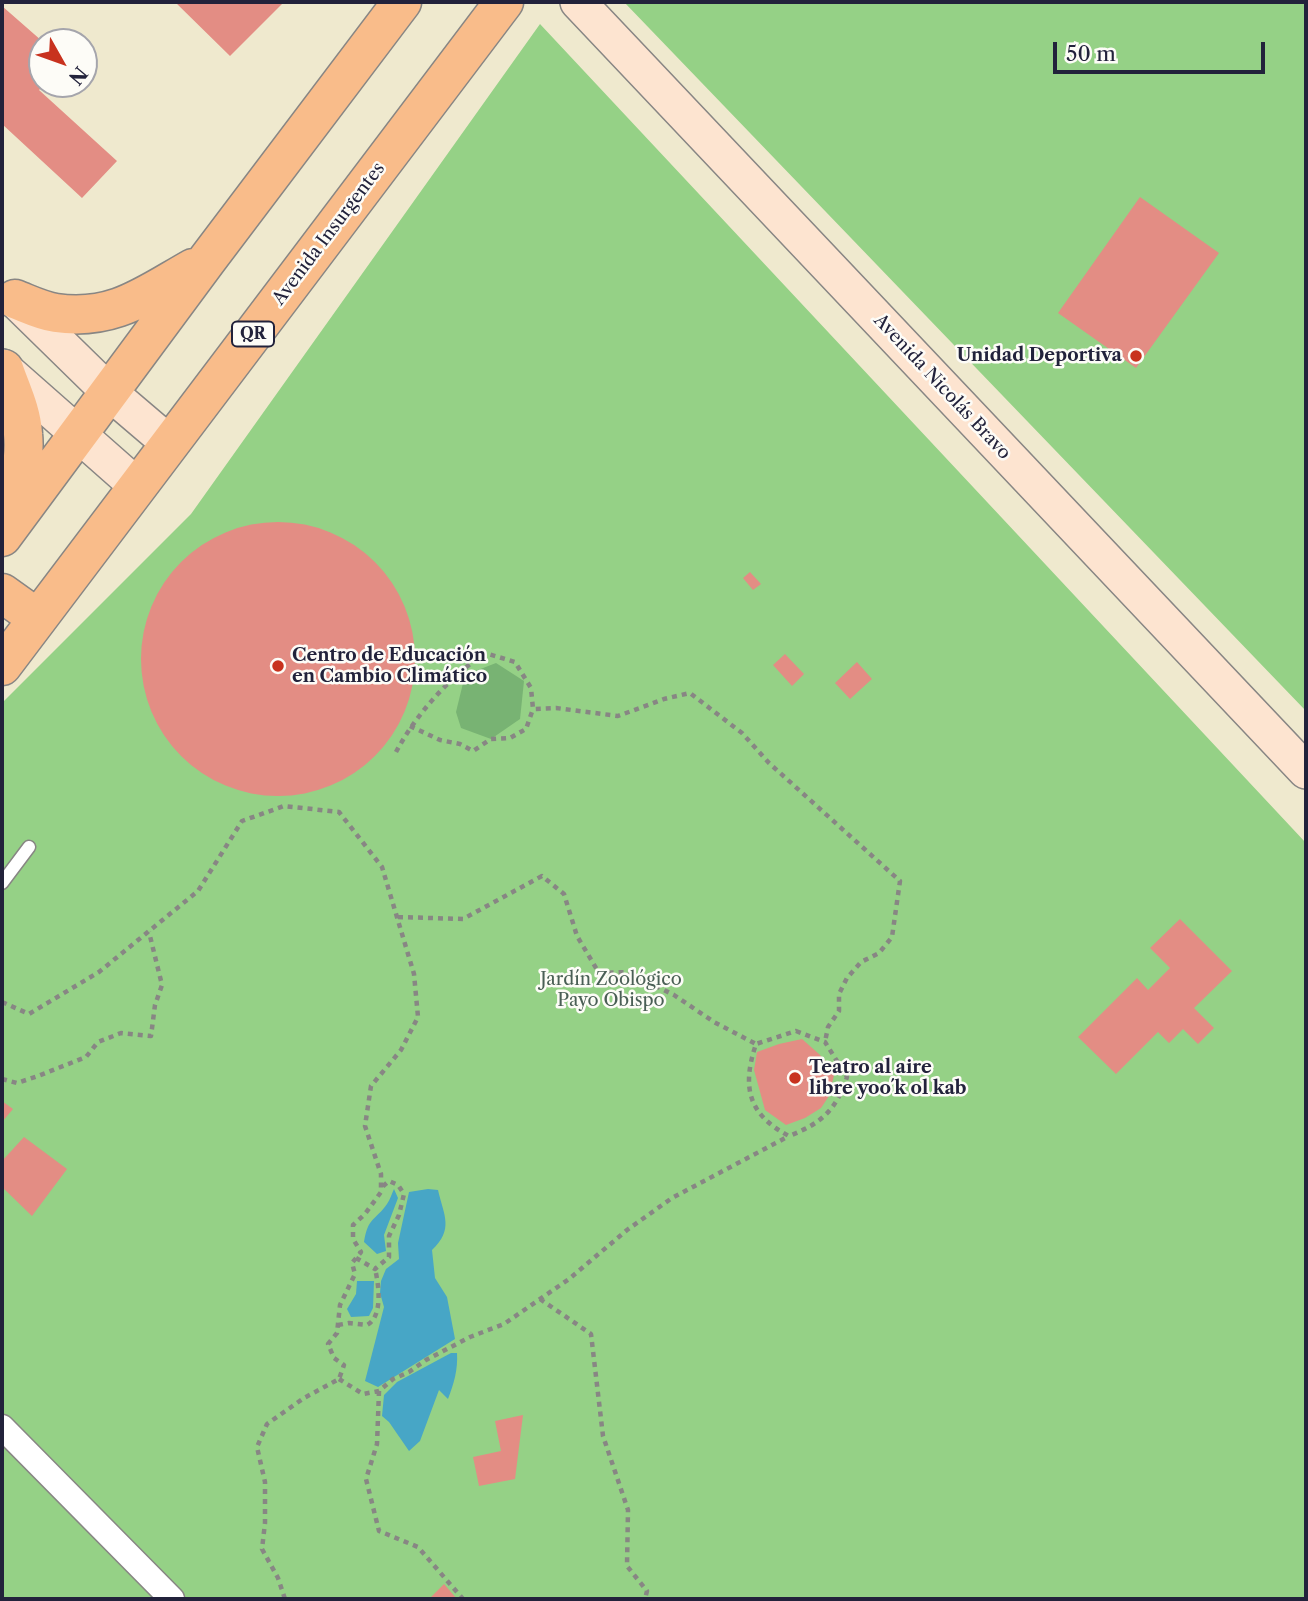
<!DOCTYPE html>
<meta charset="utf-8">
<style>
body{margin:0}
#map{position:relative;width:1308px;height:1601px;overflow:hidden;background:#efe9ce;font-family:"Libre Caslon Text",serif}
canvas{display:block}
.frame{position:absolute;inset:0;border:4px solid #22223b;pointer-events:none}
.north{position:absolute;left:28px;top:28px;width:70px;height:70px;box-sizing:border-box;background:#fdfcf7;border:2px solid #a5a5ac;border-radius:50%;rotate:130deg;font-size:19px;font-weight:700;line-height:28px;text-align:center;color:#22223b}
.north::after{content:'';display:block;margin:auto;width:24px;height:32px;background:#c8321e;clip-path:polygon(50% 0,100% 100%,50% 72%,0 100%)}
.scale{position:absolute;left:1053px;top:42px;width:212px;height:32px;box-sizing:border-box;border:4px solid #22223b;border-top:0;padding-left:9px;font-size:21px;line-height:24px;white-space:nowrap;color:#22223b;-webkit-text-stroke:5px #fdfcf7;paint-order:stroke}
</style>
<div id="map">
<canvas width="1308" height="1601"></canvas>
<div class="frame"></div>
<div class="north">N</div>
<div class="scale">50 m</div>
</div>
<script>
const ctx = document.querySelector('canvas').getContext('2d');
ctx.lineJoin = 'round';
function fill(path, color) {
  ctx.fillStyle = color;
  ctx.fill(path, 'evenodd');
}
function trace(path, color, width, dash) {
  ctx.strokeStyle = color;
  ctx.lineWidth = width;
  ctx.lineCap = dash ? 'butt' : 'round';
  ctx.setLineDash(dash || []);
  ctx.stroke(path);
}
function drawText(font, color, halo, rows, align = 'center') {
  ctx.font = font + ' "Libre Caslon Text",serif';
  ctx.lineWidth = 5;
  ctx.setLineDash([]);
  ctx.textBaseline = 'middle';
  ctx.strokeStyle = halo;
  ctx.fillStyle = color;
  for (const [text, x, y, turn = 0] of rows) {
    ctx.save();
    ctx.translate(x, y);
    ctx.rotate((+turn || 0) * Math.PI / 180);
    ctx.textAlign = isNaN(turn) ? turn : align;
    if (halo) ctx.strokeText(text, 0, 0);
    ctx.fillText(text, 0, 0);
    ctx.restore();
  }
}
fill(new Path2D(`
 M624 2H1306V711Z
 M540 24 1306 843V1599H2V703L191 514Z`), '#95d186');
fill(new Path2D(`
 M496 663 524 681 520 719 491 739 461 728 456 712 465 675Z`), '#78b373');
fill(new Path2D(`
 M394 1189 398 1198 384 1235 386 1251 377 1254 364 1242C368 1217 375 1221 387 1204 390 1200 392 1193 394 1189Z
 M428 1189 438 1190C444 1216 454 1229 432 1250L435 1278 447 1297 455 1339 378 1387 365 1381 384 1307 380 1293 381 1281 386 1269 399 1259 398 1243 409 1192Z
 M357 1281H374L373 1308 369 1316 351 1317 347 1309 356 1294Z
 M451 1353H457C458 1370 454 1383 448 1399L439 1390 420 1441 409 1451 389 1422 382 1416 384 1395 397 1382Z`), '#47a6c6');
fill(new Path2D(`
 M175 2H284L230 56Z
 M2 6 42 41V84H45L39 90 117 161 82 198 2 124Z
 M1140 197 1219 253 1136 368 1058 313Z
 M141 659a137 137 0 1 1 274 0a137 137 0 1 1-274 0Z
 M750 572 761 584 753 590 743 578Z
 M785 654 804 674 792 686 773 665Z
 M857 662 872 679 850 699 835 683Z
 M1180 919 1232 971 1194 1008 1214 1028 1198 1044 1183 1029 1169 1043 1158 1032 1116 1074 1078 1037 1137 978 1148 990 1170 968 1150 948Z
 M802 1039 819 1054 835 1071 829 1096 821 1108 805 1118 786 1125 765 1110 754 1070 757 1052 779 1044Z
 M2 1101 13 1109 2 1122Z
 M24 1137 67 1169 32 1216 2 1187V1161Z
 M523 1415 515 1479 479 1486 473 1457 501 1451 495 1421Z
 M444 1584 457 1599H429Z`), '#e38d84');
const service = new Path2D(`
 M2 883 29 847`);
const minor = new Path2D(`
 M2 1427 172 1599`);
const secondary = new Path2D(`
 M578 2 1306 771
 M14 299 109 392 170 444
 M2 367 137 486`);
const primary = new Path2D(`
 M15 299C28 304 42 311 56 313 114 321 145 295 193 268
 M4 369C11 390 22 411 23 434 26 461 17 490 9 516
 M2 537 207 260 402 2
 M2 593 37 618
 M2 666 504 2`);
trace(service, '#888684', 15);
trace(minor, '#888684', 27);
trace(secondary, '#888684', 38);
trace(primary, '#888684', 41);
trace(new Path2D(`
 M410 726 440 740 460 744 473 751 491 739 510 738 526 729 533 709
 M396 752C417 713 448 679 485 653L515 662 531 688 533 709 556 708 618 716 664 699 690 693 742 733 769 763 900 881 892 937 879 953 861 962 847 978 839 994V1011L828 1027 825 1042
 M398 917 463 919 542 876 564 894 577 936 599 973 628 972 674 995 714 1022 756 1044
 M2 1002 29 1014 99 972 198 891 242 821 284 806 339 812 382 867 414 974 418 1017 401 1050 371 1086 365 1126 381 1174V1192L365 1214 353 1225V1239L361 1252 352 1263 355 1274 340 1305 337 1333 328 1344 334 1358 344 1365 339 1379 304 1398 267 1424 257 1447 265 1482V1523L262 1549 278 1578 285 1599
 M796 1031 825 1042 847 1077C836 1110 822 1123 789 1136 747 1114 742 1086 756 1044Z
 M2 1079 17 1083 38 1076 86 1057 98 1042 121 1033 151 1036 155 1005 162 985 149 932
 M356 1258 375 1269 389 1257V1236L399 1215 404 1194 398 1185 389 1181 381 1188
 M540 1299 591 1334 603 1436 628 1510 627 1566 647 1591 645 1599
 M338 1325 349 1323 367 1325C383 1317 379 1285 375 1269
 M339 1379 363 1394 379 1391 393 1379 409 1372 426 1360 470 1337 504 1324 569 1279 627 1230 672 1198 789 1136
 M379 1391 377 1444 366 1479 379 1531 418 1547 463 1599`), '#888684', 4.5, [5, 5]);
trace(service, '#fff', 12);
trace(minor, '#fff', 24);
trace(secondary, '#fde4d0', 35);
trace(primary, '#f9bc8a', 38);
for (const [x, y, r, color] of [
 [1136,356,7,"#c8321e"],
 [278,666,7,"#c8321e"],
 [795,1078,7,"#c8321e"]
]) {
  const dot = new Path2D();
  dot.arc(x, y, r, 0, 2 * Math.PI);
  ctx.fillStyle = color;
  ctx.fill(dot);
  trace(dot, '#fdfcf7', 2.5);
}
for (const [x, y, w] of [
 [253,334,42]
]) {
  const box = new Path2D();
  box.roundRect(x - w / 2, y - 12.5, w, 25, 5);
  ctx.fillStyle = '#fdfcf7';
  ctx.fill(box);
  trace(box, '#22223b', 2);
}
drawText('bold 16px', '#22223b', null, [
 ["QR",253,334]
]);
drawText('18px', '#22223b', '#fdfcf7', [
 ["Avenida Insurgentes",329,234,-53],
 ["Avenida Nicolás Bravo",942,387,47]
]);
drawText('bold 18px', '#22223b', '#fdfcf7', [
 ["Unidad Deportiva",1122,356,"right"],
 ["Centro de Educación",292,656],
 ["en Cambio Climático",292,677],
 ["Teatro al aire",809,1068],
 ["libre yoo´k ol kab",809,1089]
], 'left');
drawText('18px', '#4a5f55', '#fdfcf7', [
 ["Jardín Zoológico",611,980],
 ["Payo Obispo",611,1001]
]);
</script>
